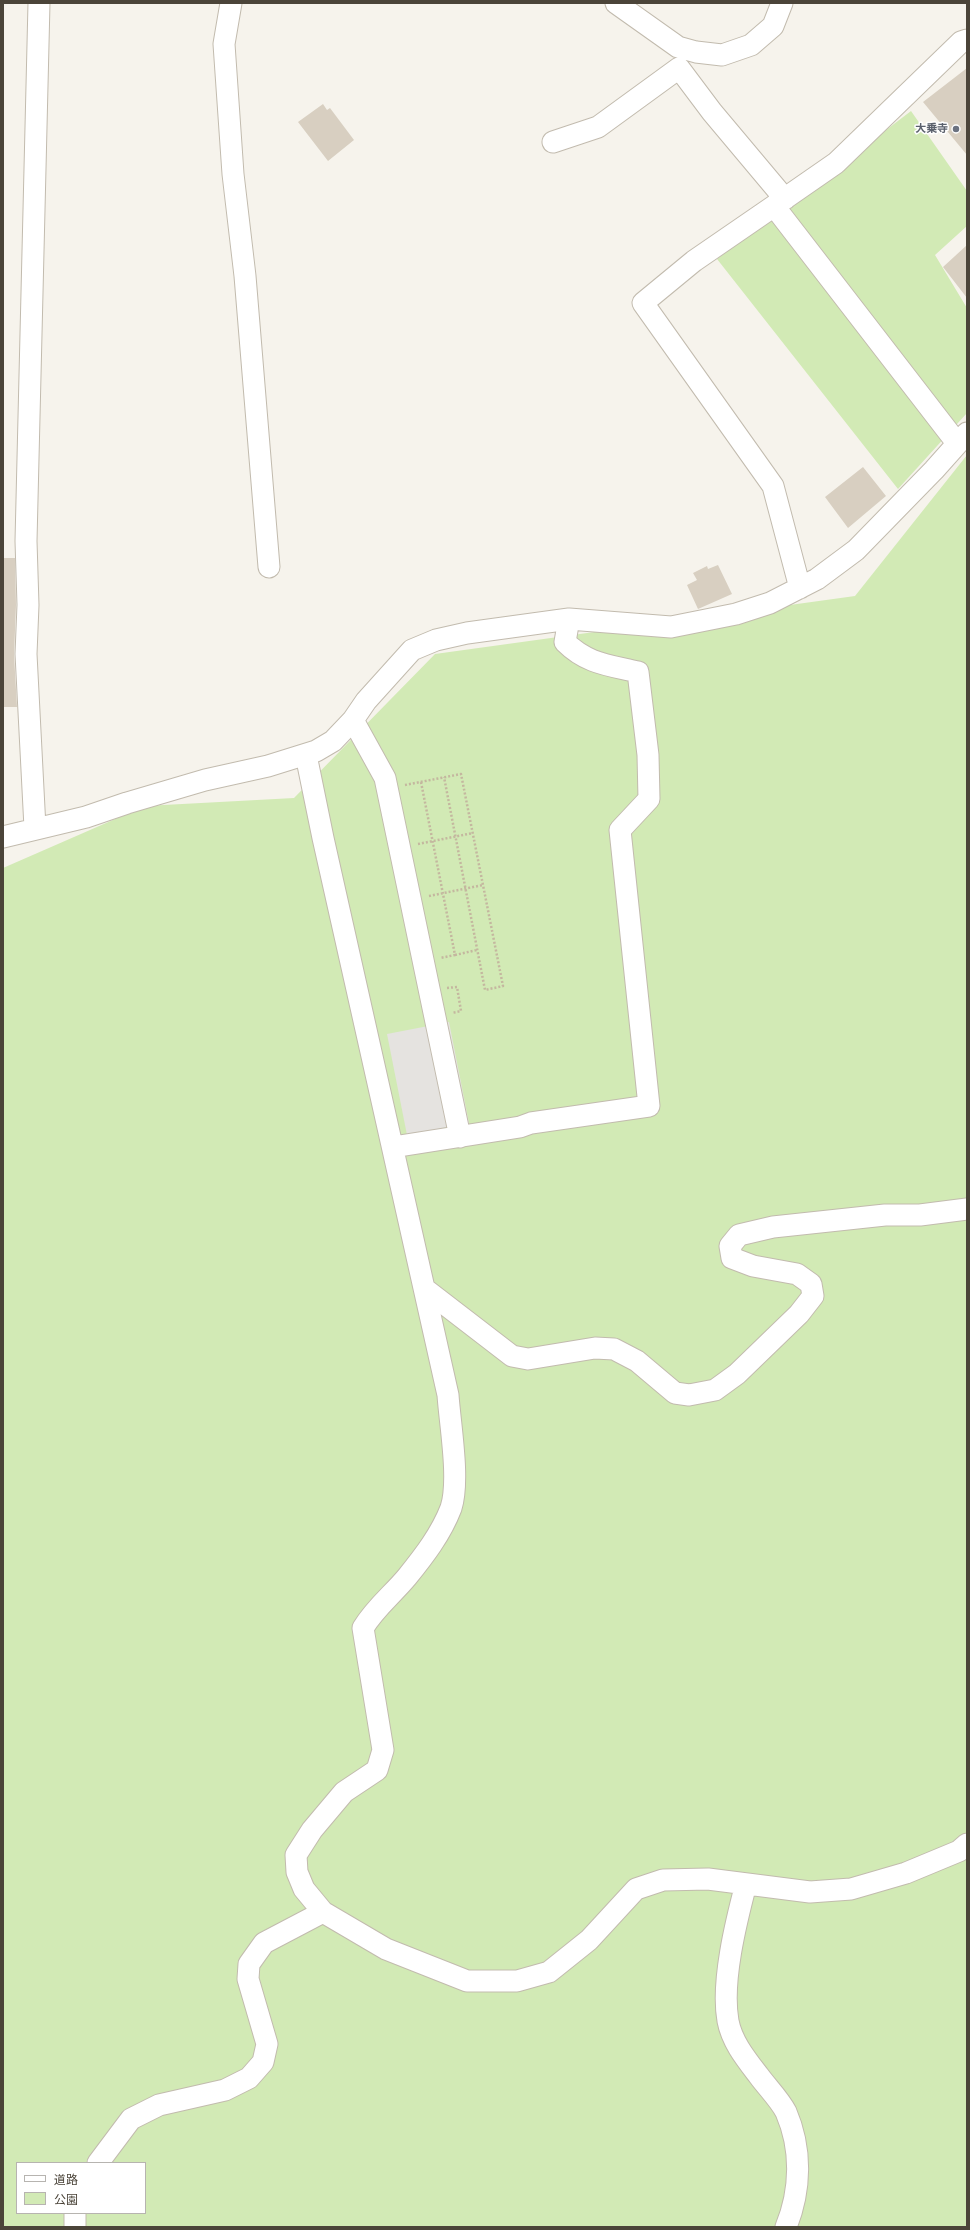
<!DOCTYPE html>
<meta charset="utf-8">
<style>
body{margin:0}
#map{position:relative;width:970px;height:2230px;overflow:hidden;background:#f6f3ec;font-family:Mulish,"Noto Sans JP",sans-serif}
canvas{display:block}
.frame{position:absolute;inset:0;border:4px solid #4b4439;pointer-events:none}
.legend{position:absolute;left:16px;top:2162px;width:130px;height:52px;box-sizing:border-box;background:#fff;border:1px solid #b7b4b0;margin:0;padding:5px 7px;list-style:none;font-size:12px;color:#4b4439}
.legend li{display:flex;align-items:center;gap:8px;height:20px}
.legend b{width:20px;border:1px solid #b7b4b0}
</style>
<div id="map">
<canvas width="970" height="2230"></canvas>
<div class="frame"></div>
<ul class="legend">
<li><b style="height:5px;background:#fff"></b>道路</li>
<li><b style="height:11px;background:#d2eab5"></b>公園</li>
</ul>
</div>
<script>
const ctx = document.querySelector('canvas').getContext('2d');
ctx.lineJoin = 'round';
function fill(path, color) {
  ctx.fillStyle = color;
  ctx.fill(path, 'evenodd');
}
function trace(path, color, width, dash) {
  ctx.strokeStyle = color;
  ctx.lineWidth = width;
  ctx.lineCap = dash ? 'butt' : 'round';
  ctx.setLineDash(dash || []);
  ctx.stroke(path);
}
function drawText(font, color, halo, rows, align = 'center') {
  ctx.font = font + ' Mulish,"Noto Sans JP",sans-serif';
  ctx.lineWidth = 3;
  ctx.setLineDash([]);
  ctx.textBaseline = 'middle';
  ctx.strokeStyle = halo;
  ctx.fillStyle = color;
  for (const [text, x, y, turn = 0] of rows) {
    ctx.save();
    ctx.translate(x, y);
    ctx.rotate((+turn || 0) * Math.PI / 180);
    ctx.textAlign = isNaN(turn) ? turn : align;
    if (halo) ctx.strokeText(text, 0, 0);
    ctx.fillText(text, 0, 0);
    ctx.restore();
  }
}
fill(new Path2D(`
 M911 111 967 191V226L935 255 967 308V413L898 489 717 259Z
 M967 455V2227H3V868L145 806 294 798 435 654 855 596ZM17 2163H145V2213H17Z`), '#d2eab5');
fill(new Path2D(`
 M449 1022 469 1123 407 1135 387 1034Z`), '#e5e3e0');
fill(new Path2D(`
 M967 68V155L923 102Z
 M323 104 327 110 330 108 354 140 328 161 298 122Z
 M967 245V298L943 267Z
 M863 467 886 496 848 528 825 497Z
 M3 558H15L16 605 14 655 17 707H3Z
 M718 565 732 594 698 609 687 585 697 580 693 573 707 566 708 569Z`), '#d8cfc1');
const minor = new Path2D(`
 M231 3 224 44 233 174 245 276 269 567
 M616 3 678 47 696 52 722 55 751 45 773 26 782 3
 M553 142 598 127 679 68 712 112 785 199
 M774 206 694 261 643 303 773 486 800 588
 M957 443 774 206 836 163 961 42 967 40
 M353 720 385 778 460 1137
 M306 755 323 838 448 1395C450 1425 460 1480 451 1508 441 1534 424 1556 407 1577 392 1595 375 1608 363 1628L383 1750 377 1770 344 1792 312 1830 296 1855 297 1872 304 1889 323 1912 386 1949 467 1981H517L549 1972 589 1940 636 1889 663 1880 708 1879 810 1892 851 1889 906 1873 959 1851 967 1844
 M35 828 26 654 28 605 26 541 39 3
 M3 837 86 817 127 803 205 780 268 766 316 751 333 741 353 720 366 701 412 650 436 640 467 633 569 619 671 627 736 614 770 603 817 579 856 550 934 470 967 433
 M393 1147 520 1127 531 1123 649 1106 620 830 649 799 648 755 638 672C609 665 587 664 565 642L569 619
 M425 1289 512 1356 528 1359 595 1348 614 1349 637 1361 675 1393 689 1395 715 1390 737 1374 799 1314 813 1296 811 1284 797 1274 753 1266 732 1258 730 1246 739 1235 773 1227 885 1215H920L967 1209
 M746 1884C736 1922 721 1982 728 2021 732 2042 746 2059 759 2076 767 2087 780 2100 786 2112 802 2149 801 2190 786 2227
 M98 2163 131 2119 159 2105 225 2090 249 2078 263 2062 267 2044 248 1979 249 1964 264 1943 323 1912
 M75 2227V2213`);
trace(minor, '#c2bbae', 23);
trace(new Path2D(`
 M421 782 455 955 440 958
 M405 785 461 774 503 986 485 990 444 777
 M418 844 473 833
 M429 896 483 885
 M455 955 477 950
 M447 988 457 987 461 1011 452 1013`), '#c4b79f', 2.5, [2, 2]);
trace(minor, '#fff', 21);
for (const [x, y, r, color] of [
 [956,129,4,"#6b7280"]
]) {
  const dot = new Path2D();
  dot.arc(x, y, r, 0, 2 * Math.PI);
  ctx.fillStyle = color;
  ctx.fill(dot);
  trace(dot, '#fff', 1.5);
}
drawText('bold 11px', '#5b616d', '#fff', [
 ["大乗寺",948,129]
], 'right');
</script>
